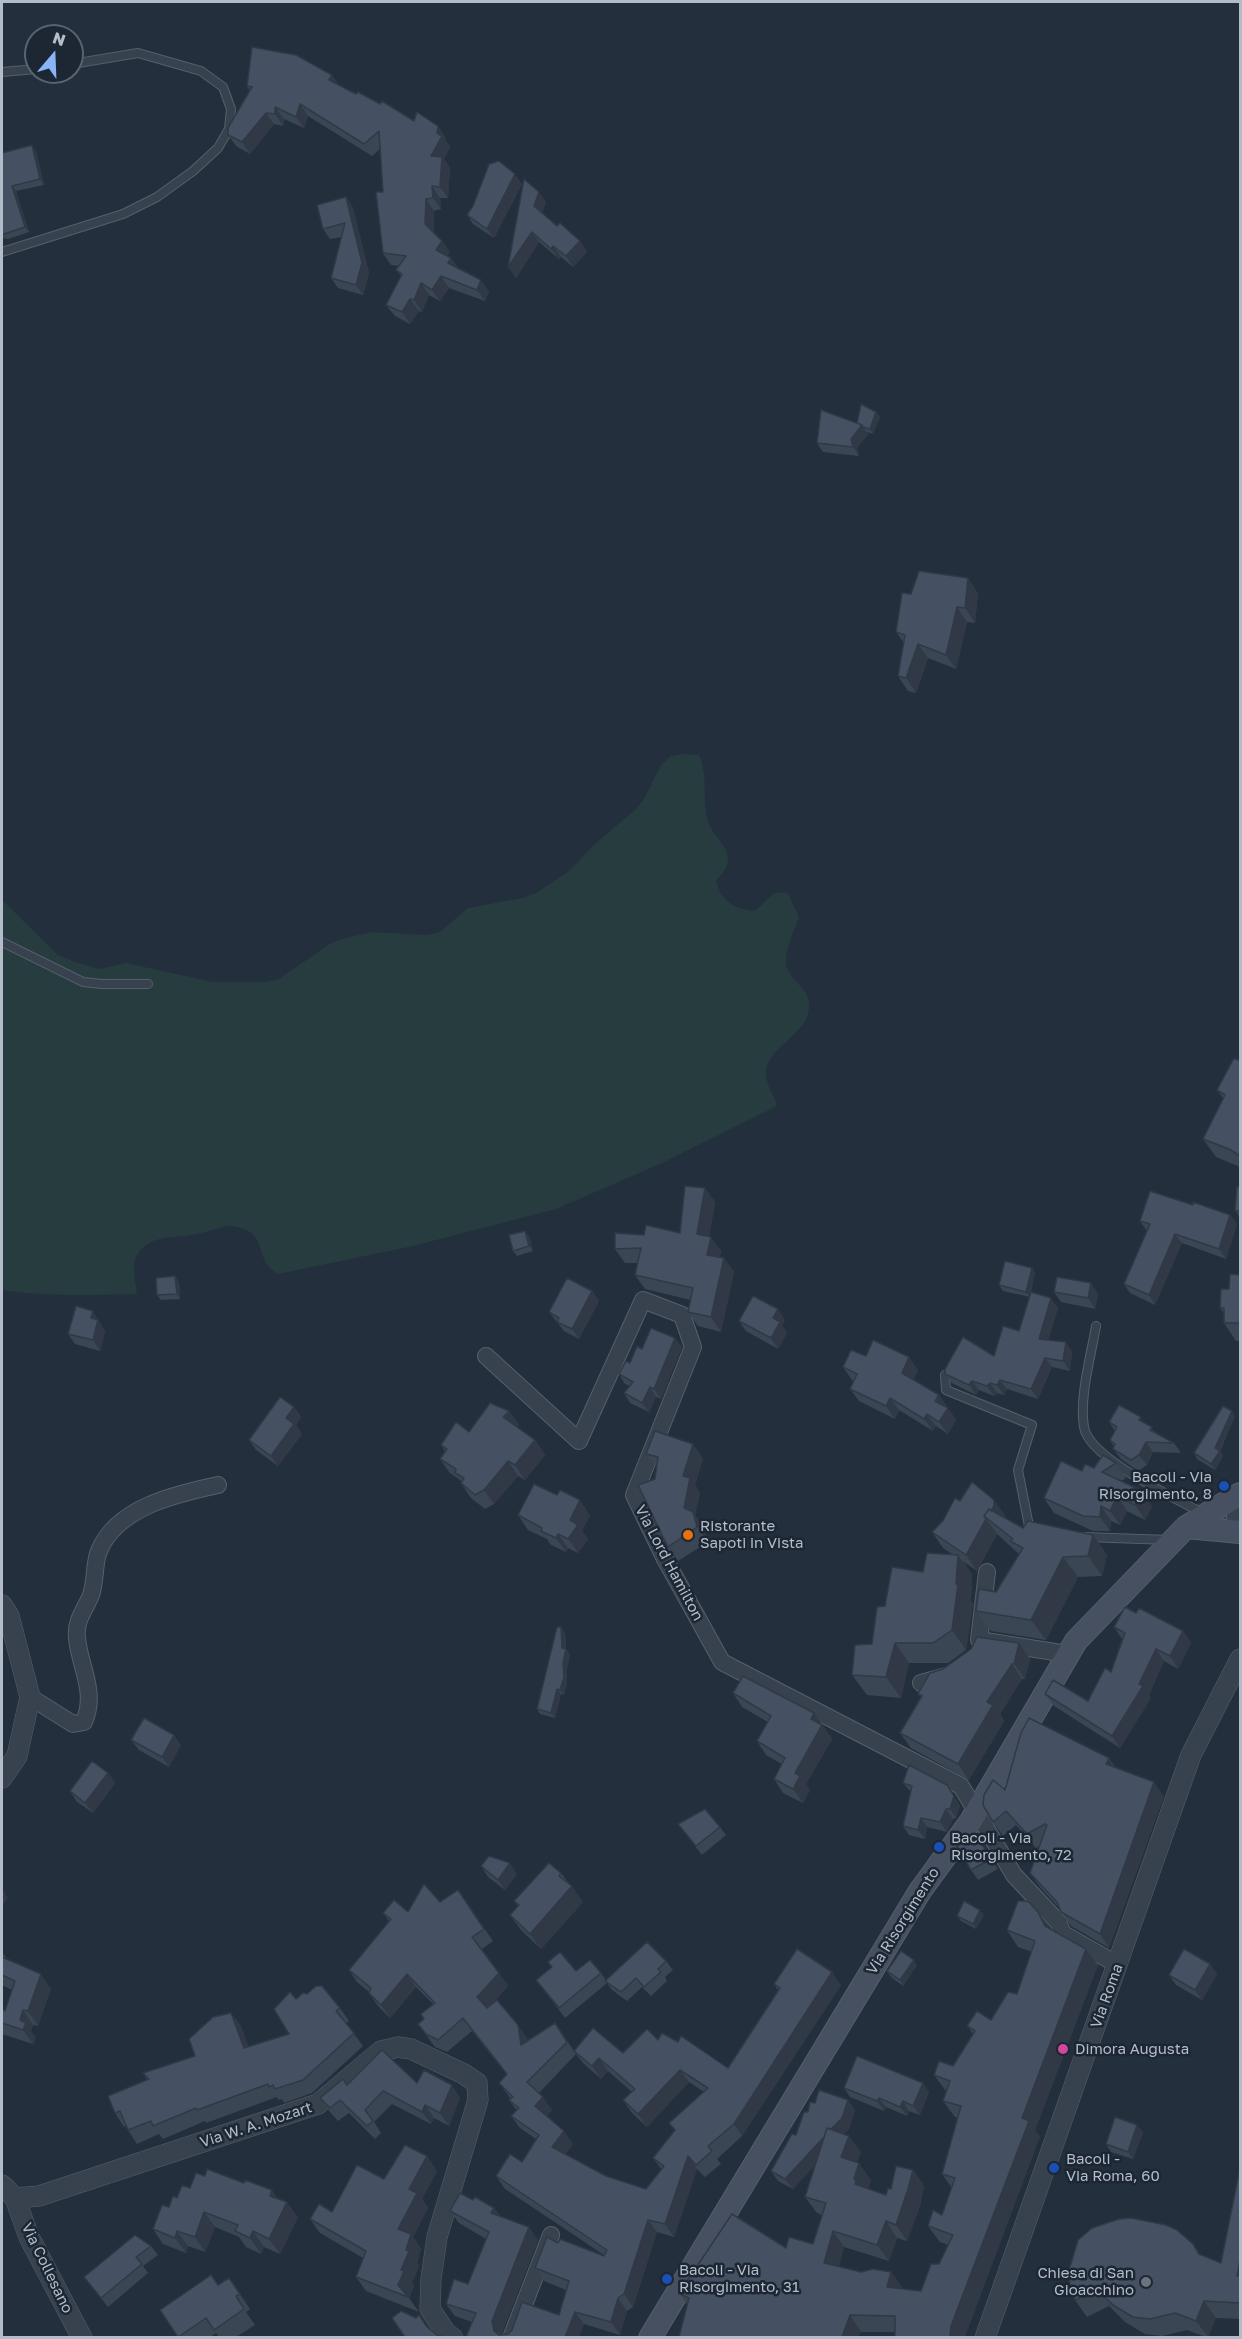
<!DOCTYPE html>
<style>
body{margin:0}
#map{position:relative;width:1242px;height:2339px;overflow:hidden;background:#242f3e;font-family:"Golos Text",sans-serif}
canvas{display:block}
.frame{position:absolute;inset:0;border:3px solid #b4bcc9;pointer-events:none}
.north{position:absolute;left:24px;top:24px;width:60px;height:60px;box-sizing:border-box;background:#1d2633;border:2px solid #59626f;border-radius:50%;rotate:19deg;font-size:16px;font-weight:700;line-height:24px;text-align:center;color:#b4bcc9}
.north::after{content:'';display:block;margin:auto;width:21px;height:27px;background:#8ab4f8;clip-path:polygon(50% 0,100% 100%,50% 72%,0 100%)}
</style>
<div id="map">
<canvas width="1242" height="2339"></canvas>
<div class="frame"></div>
<div class="north">N</div>
</div>
<script>
const ctx = document.querySelector('canvas').getContext('2d');
ctx.lineJoin = 'round';
function fill(path, color) {
  ctx.fillStyle = color;
  ctx.fill(path, 'evenodd');
}
function trace(path, color, width, dash) {
  ctx.strokeStyle = color;
  ctx.lineWidth = width;
  ctx.lineCap = dash ? 'butt' : 'round';
  ctx.setLineDash(dash || []);
  ctx.stroke(path);
}
function drawText(font, color, halo, rows, align = 'center') {
  ctx.font = font + ' "Golos Text",sans-serif';
  ctx.lineWidth = 5;
  ctx.setLineDash([]);
  ctx.textBaseline = 'middle';
  ctx.strokeStyle = halo;
  ctx.fillStyle = color;
  for (const [text, x, y, turn = 0] of rows) {
    ctx.save();
    ctx.translate(x, y);
    ctx.rotate((+turn || 0) * Math.PI / 180);
    ctx.textAlign = isNaN(turn) ? turn : align;
    if (halo) ctx.strokeText(text, 0, 0);
    ctx.fillText(text, 0, 0);
    ctx.restore();
  }
}
fill(new Path2D(`
 M684 754 699 755C709 778 701 803 709 824 714 836 729 847 728 861 727 869 721 875 716 881 721 901 734 909 755 911L774 893 787 892 799 917C795 930 781 956 788 970 793 982 809 989 809 1004 811 1038 758 1047 767 1081 769 1089 775 1098 777 1106L662 1163 556 1209 413 1246 278 1274C257 1263 266 1245 251 1233 246 1229 236 1226 229 1226 219 1227 208 1232 197 1234 177 1239 151 1233 138 1254 130 1265 136 1282 137 1294 92 1295 47 1297 2 1290V900L58 955 72 961 99 969 126 963 213 982H266L279 979 331 943 345 938 372 932 427 935 440 932 468 908 522 898 536 893 569 871 595 844 636 809 644 799 661 765 671 756Z`), '#263c3f');
const service = new Path2D(`
 M2 72 36 69
 M2 252 123 214 157 197 193 171 218 148 229 129 231 109 223 87 201 71 138 53 72 64
 M2 942 83 982 102 984H148
 M1096 1326C1091 1356 1079 1397 1084 1427 1089 1459 1176 1498 1204 1514
 M945 1375 946 1390 1032 1425 1018 1470 1030 1531
 M1084 1537 1170 1540`);
const minor = new Path2D(`
 M486 1356 579 1441 643 1300 682 1315 693 1347 634 1495 665 1559 722 1662 961 1786 1014 1875 1059 1923 1062 1933 1118 1965
 M1240 1499 1235 1516 1236 1532 1240 1534
 M987 1572 979 1640 1067 1654
 M921 1683 947 1676
 M30 1697 73 1724 84 1722C97 1692 80 1668 77 1638 75 1620 85 1610 91 1595 96 1581 94 1561 99 1551 117 1507 176 1494 218 1485
 M511 2338 551 2235`);
const tertiary = new Path2D(`
 M2 1605 9 1616 30 1697 17 1756 2 1778
 M2 2185 15 2198 29 2237 82 2338
 M15 2198 39 2196 318 2104 381 2051 398 2047 411 2049 464 2074 477 2083 478 2100 437 2237 431 2279 430 2309 446 2333 453 2338
 M985 2338 1191 1755 1240 1659`);
const secondary = new Path2D(`
 M1186 1527 1240 1532
 M650 2338 920 1891 971 1821 1076 1641 1186 1527 1240 1494`);
trace(service, '#565f6c', 10);
trace(minor, '#565f6c', 18);
trace(tertiary, '#565f6c', 21);
trace(secondary, '#565f6c', 24);
trace(service, '#38414e', 8);
trace(minor, '#38414e', 16);
trace(tertiary, '#38414e', 20);
trace(secondary, '#465061', 22);
fill(new Path2D(`
 M338 85 356 94 380 104 446 138V141L450 147 444 159 450 168 448 198H440L441 209 434 211V232L442 241 450 252 447 256 451 258 458 268 489 292 485 301 449 288 440 301 429 295 422 312 419 311 410 324 395 316 386 305 401 276 396 270 399 266 391 265 383 253V192L380 149 372 156 308 116 304 128 284 119 283 126 274 124 250 154 236 146 228 135 250 91 247 86Z
 M36 151 44 185 16 191 29 232 8 239 2 238V153Z
 M522 184 494 238 473 224 467 215Z
 M346 197 353 208 369 273 363 295 338 288 331 278 342 237 330 239 323 229Z
 M546 202 542 213 557 226 580 241 587 252 573 267 561 257 559 259 539 242 516 278 508 267Z
 M876 412 880 417 873 434 867 432 868 434 857 448 859 456 823 452 817 443 857 423Z
 M978 593 975 623 967 622 956 669 928 658 916 693 908 691 898 676 904 643 896 632 911 594Z
 M1240 1061V1167L1216 1157 1203 1139 1223 1098 1217 1090Z
 M1240 1187V1218L1235 1210Z
 M705 1188 715 1202 709 1237 721 1251 720 1257 724 1258 734 1272 721 1332 698 1326 688 1312 691 1300 645 1289 635 1275 638 1263H625L615 1249 644 1235 680 1233Z
 M1193 1205 1230 1215 1237 1224 1226 1259 1182 1243 1155 1305 1130 1293 1124 1284 1147 1231 1140 1221Z
 M529 1236 533 1251 517 1256 513 1251Z
 M1035 1273 1030 1296 1058 1308 1048 1340 1072 1351 1070 1371 1052 1367 1038 1399 1007 1389 1004 1395 997 1393 994 1396 979 1390 976 1395 952 1383 945 1374 994 1356 1019 1331 1030 1297 1003 1291 999 1285Z
 M1240 1275V1341H1236L1224 1323V1313L1220 1308 1229 1289Z
 M179 1282 180 1299 161 1300 157 1295Z
 M1091 1283 1098 1294 1095 1309 1061 1302 1054 1292Z
 M592 1291 599 1301 579 1339 564 1331 549 1312Z
 M785 1320 782 1325 787 1333 778 1349 746 1331 739 1321Z
 M100 1322V1323L105 1331 100 1351 75 1344 68 1334Z
 M682 1347 661 1399 656 1397 649 1412 630 1403 624 1393 630 1386 625 1384 619 1374 642 1349Z
 M866 1356 918 1370 913 1380 939 1395 956 1420 948 1434 936 1426 933 1431 899 1410 895 1419 859 1401 850 1389 854 1381 852 1380 843 1367Z
 M294 1407 301 1417 296 1425 302 1434 278 1466 256 1450 249 1440Z
 M509 1411 519 1425 517 1427 535 1440 545 1455 525 1480 518 1476 494 1504 485 1509 471 1498 461 1483 462 1482 460 1480 450 1473 440 1459 445 1451 441 1445 469 1432Z
 M1235 1416 1220 1451 1223 1456 1215 1470 1197 1459 1194 1453Z
 M1109 1422 1145 1423 1156 1433 1174 1443 1181 1453 1153 1452 1147 1465 1138 1471 1121 1459 1113 1449 1114 1447 1110 1440 1115 1431Z
 M646 1454 703 1458 695 1485 700 1493 695 1515 703 1527 708 1542 678 1561 668 1547 655 1479 657 1468Z
 M1116 1463 1126 1478 1121 1481 1152 1506 1145 1520 1127 1511 1120 1525 1111 1521 1110 1531H1093L1054 1513 1044 1498 1082 1471Z
 M994 1500 1005 1516V1518L1023 1528 1093 1535 1107 1555 1102 1576 1078 1577 1046 1640 991 1631 976 1611 996 1592 1019 1554 997 1534 977 1571 963 1561 972 1575 971 1601 973 1604 966 1650 948 1663H909L901 1698 867 1695 852 1675 872 1644 885 1606 923 1572 952 1554 943 1548 932 1532 960 1501Z
 M518 1515H590L582 1531 588 1539 578 1553 568 1548 566 1552 551 1545 547 1539 528 1530Z
 M1136 1613 1183 1631 1191 1643 1178 1669 1164 1661 1149 1695 1151 1698 1120 1748 1054 1706 1045 1694 1088 1701 1111 1672 1122 1639 1114 1627Z
 M565 1632 566 1649 570 1655 567 1668V1682L564 1695 561 1694 555 1718 540 1714 537 1709Z
 M1019 1643 1030 1659 1025 1679H1022L1000 1714 1004 1721 969 1780 911 1748 900 1733 921 1697 918 1694Z
 M733 1693 814 1713 832 1739 806 1784 810 1790 803 1803 783 1793 774 1779 782 1764 766 1755 757 1741 768 1722 742 1707Z
 M131 1740 181 1745 169 1767 139 1750Z
 M1109 1758 1116 1768 1164 1796 1109 1948 1071 1926 1059 1908 1040 1887 1030 1873 1040 1846 1036 1848 1016 1825 1003 1836 993 1822 1005 1790Z
 M108 1773 115 1783 93 1813 77 1802 70 1791Z
 M903 1783 947 1785 960 1806 956 1818 953 1819 947 1832 927 1827 925 1839 909 1835 903 1826 911 1792Z
 M678 1824 720 1827 726 1835 702 1855Z
 M977 1836 998 1869 978 1880 971 1870Z
 M481 1866 517 1874 505 1890 488 1877Z
 M561 1873 583 1902 541 1949 521 1930 510 1915 518 1906 514 1901Z
 M458 1890 493 1941 482 1949 508 1986 492 2004 527 2038V2041L564 2036 576 2054 539 2093 552 2110 547 2116 573 2144 565 2154 606 2176 646 2189 661 2169 653 2158 675 2131 669 2123 704 2092 689 2082 647 2127 632 2113 623 2100 632 2092 608 2071 601 2079 583 2063 574 2051 623 2053 658 2040 678 2042 728 2068 778 1990 774 1984 841 1985 742 2136 717 2159 721 2164 705 2177 697 2169 674 2237 657 2232 633 2307 627 2311 620 2335 584 2324 579 2337H466L472 2322 455 2316 446 2304 468 2284 486 2239 459 2223 450 2211 473 2200 494 2208 500 2216 538 2240 501 2335 508 2334 559 2315 566 2290 544 2281 535 2268 558 2243 604 2256V2255L505 2189 496 2176 522 2162 536 2139 520 2128 511 2116 517 2111 509 2100 511 2099 499 2083 507 2075 472 2031 447 2052 435 2047 418 2024 424 2019 433 2004 416 1987 390 2018 378 2006 369 1993V1992L357 1982 349 1970 389 1921 383 1913 408 1912 440 1902Z
 M1038 1912 1049 1928 1086 1949 1098 1965 1035 2130 1040 2137 895 2332H861L687 2304 679 2293 786 2248 813 2244 822 2215 817 2213 805 2197 815 2165 793 2189 778 2181 771 2171 796 2135 808 2112 815 2103 848 2100 855 2110 849 2129 844 2134 861 2152 857 2162 871 2180 868 2189 886 2195 891 2189 913 2170 924 2186 920 2206 907 2241 897 2238 889 2261 844 2247 839 2266 861 2272H891L903 2289 921 2291 939 2264 948 2245 940 2242 928 2226 942 2215 952 2188 942 2174 958 2118 955 2117 943 2101 946 2091 934 2075 953 2066 973 2034 967 2026 991 2020 1017 1994 1032 1952 1018 1947 1007 1930Z
 M984 1915 976 1929 961 1921 957 1916Z
 M2 1952 7 1959 51 1989 38 2026 33 2025 31 2031 36 2038 33 2044 2 2034V2009L5 2011 12 1990 2 1985Z
 M666 1961 673 1970 665 1977 667 1981 651 1996 642 1987 627 2001 612 1990 607 1983 565 2018 536 1980 552 1967 548 1962 576 1971 601 1973 606 1980Z
 M1210 1964 1217 1974 1202 2000 1176 1985 1169 1975Z
 M917 1965 903 1986 891 1977 887 1971Z
 M296 1999 340 2008 349 2021 346 2023 363 2046 312 2093 284 2103 282 2099 278 2100 277 2097 206 2123 205 2121 163 2139 159 2134 137 2144 128 2130 126 2126 124 2127 115 2113 147 2080 143 2073 195 2056 231 2013 241 2026 248 2047 289 2034Z
 M417 2083 460 2098 449 2126 434 2118 431 2124 392 2104 374 2122 381 2133 375 2139 349 2113 338 2121 329 2111 320 2098 347 2085Z
 M844 2088 929 2092 920 2115 909 2111 907 2116 886 2107 884 2111 850 2097Z
 M1137 2125 1143 2133 1133 2159 1111 2152 1106 2144Z
 M1240 2168V2319L1216 2318 1208 2337H1206L1187 2330 1162 2336 1145 2334 1125 2322 1109 2306 1087 2317 1075 2300 1131 2218 1200 2255 1221 2263Z
 M437 2171 422 2199 428 2208 413 2237 421 2249 417 2263 419 2266 412 2283 414 2286 409 2298 419 2312 366 2291 356 2277 363 2258 320 2233 310 2219 332 2212 384 2179Z
 M205 2176 279 2199 298 2217 280 2254 264 2247 261 2254 246 2247 239 2237 215 2227 205 2252 188 2246 186 2253 163 2244 153 2229 169 2207Z
 M151 2246 158 2255 143 2266 148 2273 108 2307 84 2277Z
 M229 2278 250 2309 246 2312 255 2325 236 2337H219L216 2333 210 2337H178L160 2310 218 2285Z`), '#3b4654');
fill(new Path2D(`
 M332 75 340 86 329 80Z
 M300 104 308 116 304 128 296 117Z
 M275 107 284 119 283 126 275 114Z
 M266 113 274 124 250 154 242 142Z
 M438 126 446 138V141L450 147 444 159 450 168 448 198 440 187 431 156 437 133Z
 M32 145 36 151 44 185 40 179Z
 M515 174 522 184 494 238 487 229Z
 M12 186 16 191 29 232 25 227Z
 M432 186 440 198 441 209 433 198Z
 M539 192 546 202 541 216 534 206Z
 M346 197 353 208 369 273 363 295 356 285Z
 M426 199 434 211V236L425 224Z
 M532 232 539 242 516 278 508 267Z
 M442 241 450 252 444 261 436 250Z
 M580 241 587 252 573 267 566 256Z
 M553 246 561 257 559 259 551 249Z
 M451 258 459 269 448 263Z
 M441 276 449 288 440 301 432 290Z
 M481 280 489 292 485 301 477 290Z
 M421 283 429 295 422 312 414 300Z
 M410 299 419 311 410 324 402 312Z
 M876 412 880 417 873 434 870 429Z
 M862 425 868 434 857 448 859 456 853 447 851 439Z
 M968 578 978 593 975 623 965 608Z
 M957 607 967 622 956 669 946 655Z
 M918 644 928 658 916 693 906 678Z
 M705 1188 715 1202 707 1248 697 1234Z
 M1230 1215 1237 1224 1226 1259 1219 1249Z
 M525 1231 529 1236 533 1251 529 1246Z
 M1175 1234 1182 1243 1155 1305 1149 1295Z
 M711 1237 721 1251 717 1269 707 1255Z
 M724 1258 734 1272 721 1332 711 1317Z
 M1032 1268 1035 1273 1030 1297 1026 1292Z
 M175 1276 179 1282 180 1299 177 1294Z
 M1091 1283 1098 1294 1095 1309 1088 1298Z
 M592 1291 599 1301 579 1339 572 1329Z
 M1051 1298 1058 1308 1046 1349 1039 1339Z
 M778 1309 785 1320 782 1325 787 1333 778 1349 771 1338 773 1318Z
 M93 1311 105 1331 100 1351 93 1340 91 1318Z
 M675 1338 682 1347 661 1399 654 1389Z
 M1066 1342 1072 1351 1070 1371 1063 1361Z
 M909 1357 918 1370 911 1386 902 1373Z
 M1045 1358 1052 1367 1038 1399 1031 1389Z
 M1000 1380 1007 1389 1004 1395 997 1385Z
 M972 1381 979 1390 976 1395 969 1385Z
 M990 1383 997 1393 994 1396 987 1386Z
 M650 1387 656 1397 649 1412 642 1403Z
 M939 1395 947 1408 935 1401Z
 M890 1398 899 1410 895 1419 886 1406Z
 M294 1407 301 1417 296 1425 302 1434 278 1466 271 1456 286 1418Z
 M948 1408 956 1420 948 1434 939 1422Z
 M509 1411 519 1425 513 1432 503 1417Z
 M1232 1411 1235 1416 1219 1451 1223 1456 1215 1470 1211 1464 1215 1448Z
 M927 1414 936 1426 933 1431 924 1419Z
 M535 1440 545 1455 525 1480 515 1465Z
 M1146 1442 1153 1452 1147 1465 1139 1455Z
 M693 1444 703 1458 695 1485 700 1493 695 1515 703 1527 708 1542 684 1508 683 1476Z
 M508 1461 518 1476 494 1504 484 1490Z
 M1142 1491 1152 1506 1145 1520 1135 1505Z
 M1117 1496 1127 1511 1120 1525 1110 1511Z
 M580 1500 590 1515 582 1531 588 1539 578 1553 568 1539 570 1520Z
 M994 1500 1005 1516V1521L987 1518Z
 M1101 1506 1111 1521 1110 1531 1100 1517Z
 M986 1519 997 1534 977 1571 966 1555Z
 M558 1534 568 1548 566 1552 556 1538Z
 M1093 1535 1107 1555 1102 1576 1088 1556Z
 M958 1555 972 1575 971 1601 973 1604 966 1650 952 1630Z
 M1063 1557 1078 1577 1046 1640 1031 1620Z
 M561 1627 565 1632 566 1651V1649L570 1655 567 1668V1682L564 1695 560 1690 562 1648Z
 M1183 1631 1191 1643 1178 1669 1170 1656Z
 M895 1643 909 1663 901 1698 886 1677Z
 M1019 1643 1030 1659 1025 1679 1014 1664Z
 M1156 1649 1164 1661 1149 1695 1151 1698 1120 1748 1112 1736 1139 1684Z
 M1012 1664 1022 1679 1000 1714 1004 1721 969 1780 958 1764 987 1702Z
 M557 1689 561 1694 555 1718 551 1713Z
 M814 1713 832 1739 806 1784 810 1790 803 1803 793 1789 795 1773 811 1719Z
 M174 1735 181 1745 169 1767 162 1757Z
 M1109 1758 1119 1772 1106 1764Z
 M108 1773 115 1783 93 1813 85 1803Z
 M1154 1782 1164 1796 1109 1948 1100 1934Z
 M947 1785 960 1806 956 1818 950 1809Z
 M946 1809 953 1819 947 1832 940 1822Z
 M921 1818 927 1827 925 1839 918 1830Z
 M977 1836 984 1846 998 1869 991 1859Z
 M510 1863 517 1874 505 1890 498 1880Z
 M572 1886 583 1902 541 1949 530 1934Z
 M2 1889 8 1898 2 1906Z
 M980 1910 984 1915 976 1929 973 1924Z
 M1038 1912 1050 1928 1045 1926Z
 M1086 1949 1098 1965 1035 2130 1040 2137 965 2337H950L951 2326 1022 2118Z
 M914 1960 917 1965 903 1986 900 1980Z
 M1210 1964 1217 1974 1202 2000 1195 1990Z
 M832 1972 841 1985 742 2136 734 2124Z
 M499 1973 508 1986 486 2010 477 1997Z
 M41 1974 51 1989 38 2026 28 2011Z
 M407 1974 416 1987 390 2018 381 2005Z
 M23 2010 33 2025 31 2031 36 2038 33 2044 23 2030 20 2020Z
 M231 2013 241 2026 254 2062 244 2048Z
 M518 2025 527 2038 530 2057 521 2045Z
 M599 2058 608 2071 601 2079 592 2066Z
 M680 2070 689 2082 647 2127 638 2114Z
 M923 2083 929 2092 920 2115 913 2106Z
 M452 2085 460 2098 449 2126 440 2113Z
 M543 2097 552 2110 544 2119 535 2106Z
 M879 2098 886 2107 884 2111 877 2101Z
 M848 2100 855 2110 849 2129 793 2189 785 2179Z
 M903 2101 909 2111 907 2116 900 2107Z
 M425 2105 434 2118 431 2124 422 2112Z
 M1137 2125 1143 2133 1133 2159 1128 2152Z
 M564 2131 573 2144 561 2160 552 2147Z
 M849 2136 861 2152 853 2173 841 2157Z
 M427 2156 437 2171 422 2199 428 2208 413 2237 421 2249 417 2263 419 2266 412 2283 414 2286 409 2298 398 2285 401 2270 406 2250 398 2229 409 2189Z
 M688 2156 697 2169 674 2237 665 2224Z
 M859 2163 871 2180 866 2194 855 2184 854 2179Z
 M913 2170 924 2186 920 2206 907 2241 896 2225Z
 M272 2190 283 2205 270 2196Z
 M287 2202 298 2217 280 2254 269 2239Z
 M494 2208 503 2220 491 2213Z
 M204 2212 215 2227 205 2252 195 2237Z
 M648 2220 657 2232 633 2307 624 2294Z
 M886 2221 897 2238 889 2261 877 2245Z
 M529 2227 538 2240 501 2334 502 2337 494 2331 492 2321Z
 M177 2231 188 2246 186 2253 175 2238Z
 M253 2231 264 2247 261 2254 250 2238Z
 M833 2231 844 2247 836 2279 824 2263Z
 M1240 2260V2280L1237 2276Z
 M891 2272 903 2288 898 2304 887 2287Z
 M618 2298 627 2311 620 2335 611 2322Z
 M1204 2301 1216 2318 1208 2337 1196 2321Z
 M575 2312 584 2324 579 2337H565Z
 M850 2315 861 2332 859 2337H842Z`), '#303945');
const building = new Path2D(`
 M252 47 296 55 332 75 329 80 356 94 358 92 380 104 382 101 414 121 417 112 438 126 437 133 442 136 431 156 442 157 440 187 432 186 433 198 426 199 425 224 442 241 436 250 451 258 448 263 481 280 477 290 441 276 432 290 421 283 414 300 410 299 402 312 386 305 402 274 396 270 406 256 383 253 376 192H383L379 131 364 144 300 104 296 117 275 107V114L266 113 242 142 228 135V128L252 87 247 86Z
 M32 145 40 179 12 186 25 227 4 234 2 233V153Z
 M499 161 515 174 487 229 467 215 473 206 489 164Z
 M524 179 539 192 534 206 557 226 560 223 580 241 566 256 553 246 551 249 532 232 508 267Z
 M346 197 362 263 356 285 331 278 345 223 323 229 317 205Z
 M861 404 876 412 870 429 863 427 862 425 857 423Z
 M821 410 862 425 851 439 853 447 817 443Z
 M919 571 968 578 965 608 957 607 946 655 918 644 906 678 898 676 905 635 896 632 902 593 911 594Z
 M1234 1058 1240 1061V1156L1229 1149 1203 1139 1225 1095 1217 1090Z
 M685 1186 705 1188 697 1234 711 1237 707 1255 724 1258 711 1317 688 1312 693 1288 635 1275 641 1248 615 1249V1233L644 1235 646 1225 680 1233Z
 M1237 1187H1240V1212L1235 1210Z
 M1150 1191 1193 1205V1202L1230 1215 1219 1249 1175 1234 1149 1295 1124 1284 1150 1224 1140 1221Z
 M525 1231 529 1246 513 1251 509 1235Z
 M1005 1261 1032 1268 1026 1292 999 1285Z
 M1230 1274 1240 1275V1323H1224V1308H1220L1221 1289H1229Z
 M175 1276 177 1294 157 1295 156 1278Z
 M1057 1277 1091 1283 1088 1298 1054 1292Z
 M567 1278 592 1291 572 1329 557 1322 559 1318 549 1312Z
 M1031 1292 1051 1298 1039 1339 1066 1342 1063 1361 1045 1358 1031 1389 1000 1380 997 1385 990 1383 987 1386 972 1381 969 1385 945 1374V1369L963 1337 994 1356 1003 1326 1019 1331Z
 M753 1296 778 1309 773 1318 780 1322 771 1338 739 1321Z
 M76 1306 93 1311 91 1318 98 1320 93 1340 68 1334Z
 M651 1328 675 1338 654 1389 650 1387 642 1403 624 1393 633 1382 619 1374 626 1361 630 1363 637 1346 642 1349Z
 M873 1340 909 1357 902 1373 939 1395 935 1401 948 1408 939 1422 927 1414 924 1419 890 1398 886 1406 850 1389 857 1374 843 1367 851 1350 866 1356Z
 M280 1397 294 1407 286 1418 294 1424 271 1456 249 1440Z
 M490 1403 509 1411 503 1417 535 1440 515 1465 508 1461 484 1490 475 1495 461 1483 464 1478 455 1473 456 1469 440 1459 447 1449 441 1445 456 1422 469 1432Z
 M1119 1405 1141 1417 1139 1420 1152 1427 1150 1430 1174 1443 1146 1442 1139 1455 1131 1460 1113 1449 1115 1444 1110 1440 1117 1427 1109 1422Z
 M1223 1406 1232 1411 1215 1448 1220 1451 1211 1464 1194 1453Z
 M655 1431 693 1444 683 1476 690 1478 684 1508 693 1512 697 1527 668 1547 638 1485 655 1479 658 1457 646 1454Z
 M1103 1455 1116 1463 1102 1472 1142 1491 1135 1505 1117 1496 1110 1511 1101 1506 1100 1517 1083 1516 1044 1498 1061 1461 1082 1471 1085 1464 1094 1468Z
 M972 1482 994 1500V1506L991 1511 989 1509 984 1516 986 1519 966 1555 932 1532 943 1521 955 1498 960 1501Z
 M534 1484 557 1495 560 1490 580 1500 570 1520 578 1525 568 1539 558 1534 556 1538 541 1531 542 1528 518 1515Z
 M989 1509 1023 1528 1028 1521 1093 1535 1088 1556 1063 1557 1031 1620 976 1611 979 1589 996 1592 1023 1548 1010 1541 1013 1539 984 1516Z
 M927 1553 958 1555 956 1584H958L952 1630 933 1643H895L886 1677 852 1675 855 1645 872 1644 877 1607 885 1606 892 1567 923 1572Z
 M1125 1607 1136 1613 1139 1608 1183 1631 1170 1656 1156 1649 1139 1684 1143 1686 1112 1736 1045 1694 1053 1680 1088 1701 1105 1668 1111 1672 1125 1633 1114 1627Z
 M557 1627H561L562 1648 566 1649 563 1663 564 1677 560 1690 557 1689 551 1713 537 1709Z
 M977 1637 1019 1643 1014 1664H1012L987 1702 993 1705 958 1764 900 1733 922 1696 918 1694 930 1673 943 1669 971 1649Z
 M743 1676 814 1713 811 1719 822 1725 795 1773 800 1776 793 1789 774 1779 785 1758 757 1741 771 1716 733 1693Z
 M144 1718 174 1735 162 1757 131 1740Z
 M1029 1718 1109 1758 1106 1764 1154 1782 1100 1934 1061 1912 1057 1902 1030 1873 1047 1825 1045 1824 1027 1834 1006 1811 993 1822 983 1805 984 1795 993 1780 1005 1790 1021 1733Z
 M92 1761 108 1773 85 1803 70 1791Z
 M909 1765 947 1785 954 1796 950 1809H946L940 1822 921 1818 918 1830 903 1826 912 1786 903 1783Z
 M705 1809 720 1827 696 1846 678 1824Z
 M977 1836 991 1859 971 1870 957 1846Z
 M489 1856 510 1863 498 1880 481 1866Z
 M549 1863 561 1873 559 1876 572 1886 530 1934 510 1915 519 1905 514 1901Z
 M424 1884 440 1902 458 1890 484 1929 472 1937 499 1973 477 1997 487 2008 497 2000 518 2025 521 2045 555 2023 567 2042 527 2082 543 2097 535 2106 564 2131 552 2147 606 2176 646 2189 664 2166 653 2158 675 2130 669 2123 708 2088 680 2070 638 2114 623 2100 635 2089 599 2058 592 2066 574 2051 593 2028 623 2053 647 2029 658 2040 662 2033 678 2042 681 2036 728 2068 780 1988 774 1984 797 1949 832 1972 734 2124 708 2146 712 2151 696 2165 688 2156 665 2224 648 2220 624 2294 618 2298 611 2322 575 2312 565 2337H466L476 2313 446 2304 454 2279 468 2284 489 2232 450 2211 460 2193 473 2200 475 2197 494 2208 491 2213 529 2227 492 2321 494 2331 499 2335 508 2334 512 2330 522 2302 559 2315 569 2281 535 2268 547 2237 558 2243 560 2239 604 2256 607 2250 496 2176 510 2154 522 2162 539 2135 511 2116 519 2108 509 2100 513 2097 499 2083 507 2074 463 2018 438 2040 426 2034 418 2024 424 2019 421 2014 435 2003 407 1974 381 2005 369 1993 371 1988 349 1970 391 1919 383 1913 394 1900 408 1912Z
 M964 1901 980 1910 973 1924 957 1916Z
 M1018 1901H1024L1029 1902 1038 1912 1045 1926 1086 1949 1022 2118 1029 2121 951 2326 950 2337H895V2316L850 2315 842 2337H679L689 2298 679 2293 732 2214 786 2248 789 2237 813 2244 826 2203 805 2197 827 2128 849 2136 841 2157 859 2163 854 2179 856 2180 855 2184 886 2195 888 2188 891 2189 896 2166 913 2170 908 2189 896 2225 886 2221 877 2245 833 2231 824 2263 861 2272 873 2269 891 2272 887 2287 921 2291 931 2264H939L953 2235 928 2226 933 2210 942 2215 955 2178 942 2174 961 2106 943 2101 950 2081 934 2075 939 2061 953 2066 975 2031 967 2026 977 2011 991 2020 1008 1992 1017 1994 1035 1941 1007 1930Z
 M647 1942 666 1961 658 1969 661 1972 644 1987 636 1978 621 1992 605 1981Z
 M1184 1949 1210 1964 1195 1990 1169 1975Z
 M901 1951 914 1960 900 1980 887 1971Z
 M560 1952 576 1971 590 1960 601 1973 559 2008 536 1980 552 1967 548 1962Z
 M2 1957 41 1974 28 2011 23 2010 20 2020 26 2023 23 2030 2 2023V2009L5 2011 15 1981 2 1975Z
 M316 1986H322L340 2008 336 2011 354 2033 303 2080 275 2089 273 2085 269 2087 268 2084 197 2110 196 2108 153 2126 151 2121 128 2130 120 2111 115 2113 108 2096 149 2079 143 2073 195 2056 189 2039 213 2017 231 2013 244 2048 289 2034 274 2009 290 1992 296 1999 303 1993 307 1994Z
 M382 2050 417 2083 424 2070 452 2085 440 2113 425 2105 422 2112 383 2091 365 2110 373 2121 367 2126 340 2100 330 2108 320 2098 343 2079 347 2085Z
 M857 2056 923 2083 913 2106 903 2101 900 2107 879 2098 877 2101 844 2088Z
 M819 2090 848 2100 842 2118 831 2129 827 2128 824 2137 785 2179 771 2171 792 2134 796 2135 804 2112H808L810 2102 815 2103Z
 M1115 2117 1137 2125 1128 2152 1106 2144Z
 M405 2145 427 2156 409 2189 417 2193 398 2229 411 2234 406 2250 409 2251 401 2270 404 2271 398 2285 408 2297 356 2277 366 2251 310 2219 319 2204 332 2212 357 2165 384 2179Z
 M1240 2168V2260L1237 2276H1240V2303L1204 2301 1196 2321 1175 2313 1150 2319 1133 2317 1113 2305 1097 2289 1075 2300 1070 2285 1069 2270 1078 2240 1092 2228 1119 2219 1131 2218 1166 2225 1177 2230 1193 2244 1199 2254 1221 2263Z
 M207 2169 244 2183 245 2180 272 2190 270 2196 287 2202 269 2239 253 2231 250 2238 235 2231 238 2225 204 2212 195 2237 177 2231 175 2238 153 2229 162 2205 169 2207 173 2196 177 2198 182 2185 190 2188 196 2173 205 2176Z
 M135 2235 151 2246 136 2257 142 2264 101 2298 84 2277Z
 M211 2275 218 2285 229 2278 240 2294 236 2296 244 2309 214 2330 206 2318 178 2337 160 2310Z
 M401 2311 416 2318 419 2315 427 2327 437 2335 445 2337H405L392 2318Z`);
fill(building, '#455162');
trace(building, '#303945', 1.5);
for (const [x, y, r, color] of [
 [1224,1486,6,"#1a4fb4"],
 [688,1535,6,"#e8710a"],
 [939,1847,6,"#1a4fb4"],
 [1063,2049,6,"#d1479c"],
 [1054,2168,6,"#1a4fb4"],
 [667,2279,6,"#1a4fb4"],
 [1146,2282,6,"#6b7280"]
]) {
  const dot = new Path2D();
  dot.arc(x, y, r, 0, 2 * Math.PI);
  ctx.fillStyle = color;
  ctx.fill(dot);
  trace(dot, '#1d2633', 2);
}
drawText('15px', '#b4bcc9', '#1d2633', [
 ["Bacoli - Via",1212,1477,"right"],
 ["Risorgimento, 8",1212,1494,"right"],
 ["Ristorante",700,1526],
 ["Sapoti in Vista",700,1543],
 ["Bacoli - Via",951,1838],
 ["Risorgimento, 72",951,1855],
 ["Dimora Augusta",1075,2049],
 ["Bacoli -",1066,2159],
 ["Via Roma, 60",1066,2176],
 ["Bacoli - Via",679,2270],
 ["Risorgimento, 31",679,2287],
 ["Chiesa di San",1134,2273,"right"],
 ["Gioacchino",1134,2290,"right"]
], 'left');
drawText('15px', '#b4bcc9', '#1d2633', [
 ["Via Lord Hamilton",669,1563,62],
 ["Via Risorgimento",903,1921,-58],
 ["Via Roma",1107,1996,-70],
 ["Via W. A. Mozart",256,2125,-18],
 ["Via Collesano",47,2268,64]
]);
</script>
